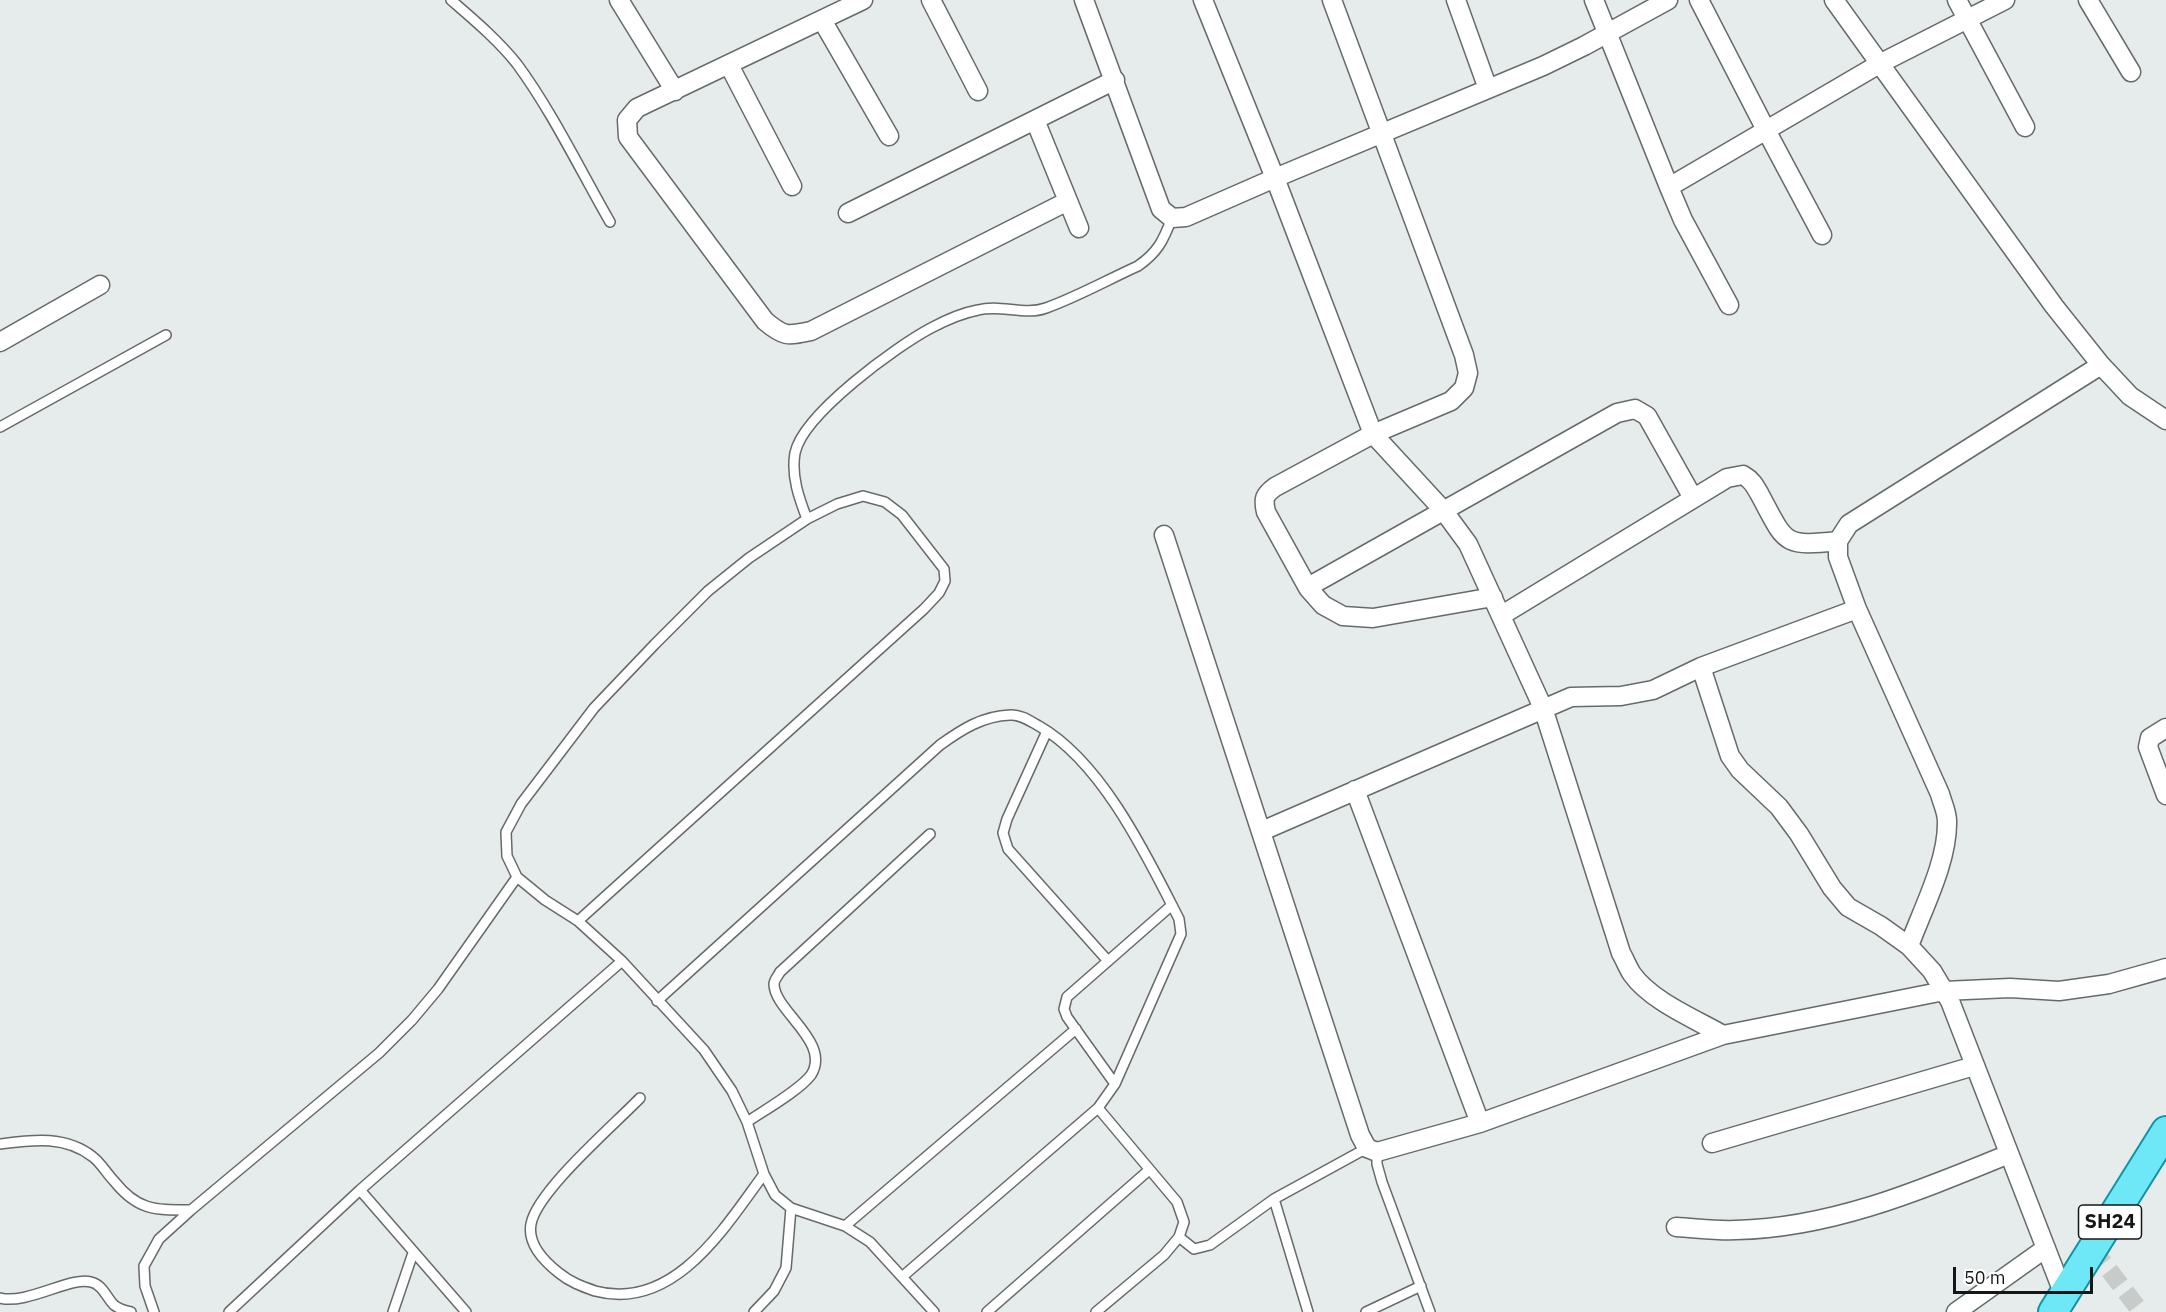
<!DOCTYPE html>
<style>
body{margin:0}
#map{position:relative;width:2166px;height:1312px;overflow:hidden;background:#e6eceb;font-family:"IBM Plex Sans",sans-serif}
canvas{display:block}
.scale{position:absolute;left:1953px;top:1267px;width:140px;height:27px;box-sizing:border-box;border:3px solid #151716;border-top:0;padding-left:8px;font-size:18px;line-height:21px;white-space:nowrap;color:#151716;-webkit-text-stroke:4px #fff;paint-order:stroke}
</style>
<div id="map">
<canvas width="2166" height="1312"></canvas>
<div class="scale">50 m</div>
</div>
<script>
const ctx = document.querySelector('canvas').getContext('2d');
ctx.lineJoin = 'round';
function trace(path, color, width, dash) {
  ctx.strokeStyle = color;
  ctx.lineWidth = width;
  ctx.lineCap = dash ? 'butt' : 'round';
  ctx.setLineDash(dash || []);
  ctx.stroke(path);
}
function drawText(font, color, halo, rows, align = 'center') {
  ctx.font = font + ' "IBM Plex Sans",sans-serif';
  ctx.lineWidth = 4.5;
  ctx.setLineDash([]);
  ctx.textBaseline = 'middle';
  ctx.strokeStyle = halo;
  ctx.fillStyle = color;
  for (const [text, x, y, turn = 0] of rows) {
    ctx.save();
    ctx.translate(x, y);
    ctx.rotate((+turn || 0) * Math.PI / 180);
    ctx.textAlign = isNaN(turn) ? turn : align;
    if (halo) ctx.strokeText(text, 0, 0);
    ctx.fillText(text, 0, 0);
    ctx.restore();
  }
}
trace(new Path2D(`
 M2093 1249 2141 1312`), '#c7cccb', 18, [18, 9]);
const service = new Path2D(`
 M451 0C474 20 498 40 517 64 553 113 580 170 610 222
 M0 427 166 335
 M807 519C799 498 791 476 795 453 803 414 897 346 931 328 946 320 962 313 978 310 1001 304 1024 316 1046 308 1077 297 1107 280 1138 266 1158 252 1163 241 1172 218
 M1047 731 1007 819 1003 833 1008 849 1108 961
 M578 921 924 609 939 593 945 581 944 569 902 515 885 502 863 496 837 504 807 519 749 558 708 591 655 644 594 708 521 804 506 832 507 856 517 877 545 900 578 921 622 961 704 1050 732 1091 747 1122 764 1174 775 1195 791 1208 845 1226 870 1242 934 1312
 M657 1001 940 745C961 730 982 716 1010 715 1020 714 1030 721 1039 726 1102 762 1147 856 1179 919L1181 934 1115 1084 1098 1108 902 1277
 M1115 1084 1067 1017 1064 1009 1067 997 1172 905
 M640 1098C614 1125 537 1191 531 1224 527 1245 545 1262 559 1273 570 1282 581 1286 595 1291 674 1312 725 1227 764 1174
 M747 1122C763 1111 800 1090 811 1075 832 1042 774 1011 774 984 774 980 778 976 780 972L930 834
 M0 1144C32 1140 65 1135 93 1157 101 1163 107 1174 114 1181 138 1211 155 1210 191 1210
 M1377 1152V1164L1382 1182 1430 1312
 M360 1190 466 1312
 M1274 1199 1308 1312
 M845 1226 1076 1029
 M1179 1237 1194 1249 1210 1245 1274 1199 1367 1148
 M0 1298C27 1305 71 1276 91 1282 103 1285 106 1297 114 1305 118 1308 126 1311 131 1312
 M154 1312 145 1286 144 1266 159 1239 191 1210 379 1053 412 1020 438 989 517 877
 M229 1312 360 1190 622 961
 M393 1312 413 1253
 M754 1312 774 1291 786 1268 791 1208
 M987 1312 1149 1170
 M1096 1312 1164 1255 1179 1237 1184 1222 1177 1202 1098 1108
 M1366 1312 1421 1286`);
const minor = new Path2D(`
 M619 0 675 91
 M863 0 637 108 627 120 628 137 765 321C784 337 787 336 811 331L1068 201
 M931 0 978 91
 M1084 0 1161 209 1172 218 1186 217 1275 178 1543 66 1584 46 1668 0
 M1203 0 1275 178 1373 434 1443 510 1468 544 1543 708 1621 953C1625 960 1628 968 1632 974 1651 1001 1695 1019 1723 1035
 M1332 0 1464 355 1468 373 1464 388 1451 401 1373 434 1275 487C1264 495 1263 499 1266 512L1308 588 1323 605 1343 616 1373 618 1493 597
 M1456 0 1488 89
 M1594 0 1669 187 1683 220 1729 305
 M1699 0 1766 130 1822 235
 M1834 0 2054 306 2101 365 2130 396 2166 420
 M1957 0 2025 127
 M2088 0 2131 72
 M822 20 889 136
 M729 65 792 186
 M1035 120 1079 228
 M1669 187 1881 63 2005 0
 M848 213 1115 80
 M0 342 100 285
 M1164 535 1360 1135 1367 1148 1377 1152 1480 1123 1723 1035 1944 991 2010 988 2059 991 2109 984 2166 968
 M1308 587 1617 413 1635 409 1647 416 1693 498
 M1502 615 1727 478 1743 475C1752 480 1755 486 1760 495 1786 543 1782 547 1838 541
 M1701 667 1730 756 1740 770 1779 807 1799 834 1832 888 1848 907 1881 926 1909 946 1932 971 1950 1001 2064 1295
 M2166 728 2150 738 2148 747 2166 795
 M1355 790 1480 1123
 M1262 831 1571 697 1621 696 1653 690 1701 667 1857 609
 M1909 946C1923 908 1948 861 1947 821 1947 812 1942 802 1940 794L1857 609 1838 557V541L1849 524 2101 365
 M1712 1143 1974 1066
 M1676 1227C1696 1228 1716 1231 1736 1230 1832 1228 1921 1190 2009 1154
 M1956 1312 2046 1248`);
const primary = new Path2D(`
 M2053 1312 2166 1131`);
trace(service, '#656b6a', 12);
trace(minor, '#656b6a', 21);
trace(primary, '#1094a4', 32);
trace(service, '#fff', 9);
trace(minor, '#fff', 18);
trace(primary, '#6ee8f6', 28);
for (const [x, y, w] of [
 [2110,1222,63]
]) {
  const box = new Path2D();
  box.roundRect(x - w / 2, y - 17, w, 34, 4.5);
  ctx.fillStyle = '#fff';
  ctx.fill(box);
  trace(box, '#151716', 1.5);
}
drawText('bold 20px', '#151716', null, [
 ["SH24",2110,1222]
]);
</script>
